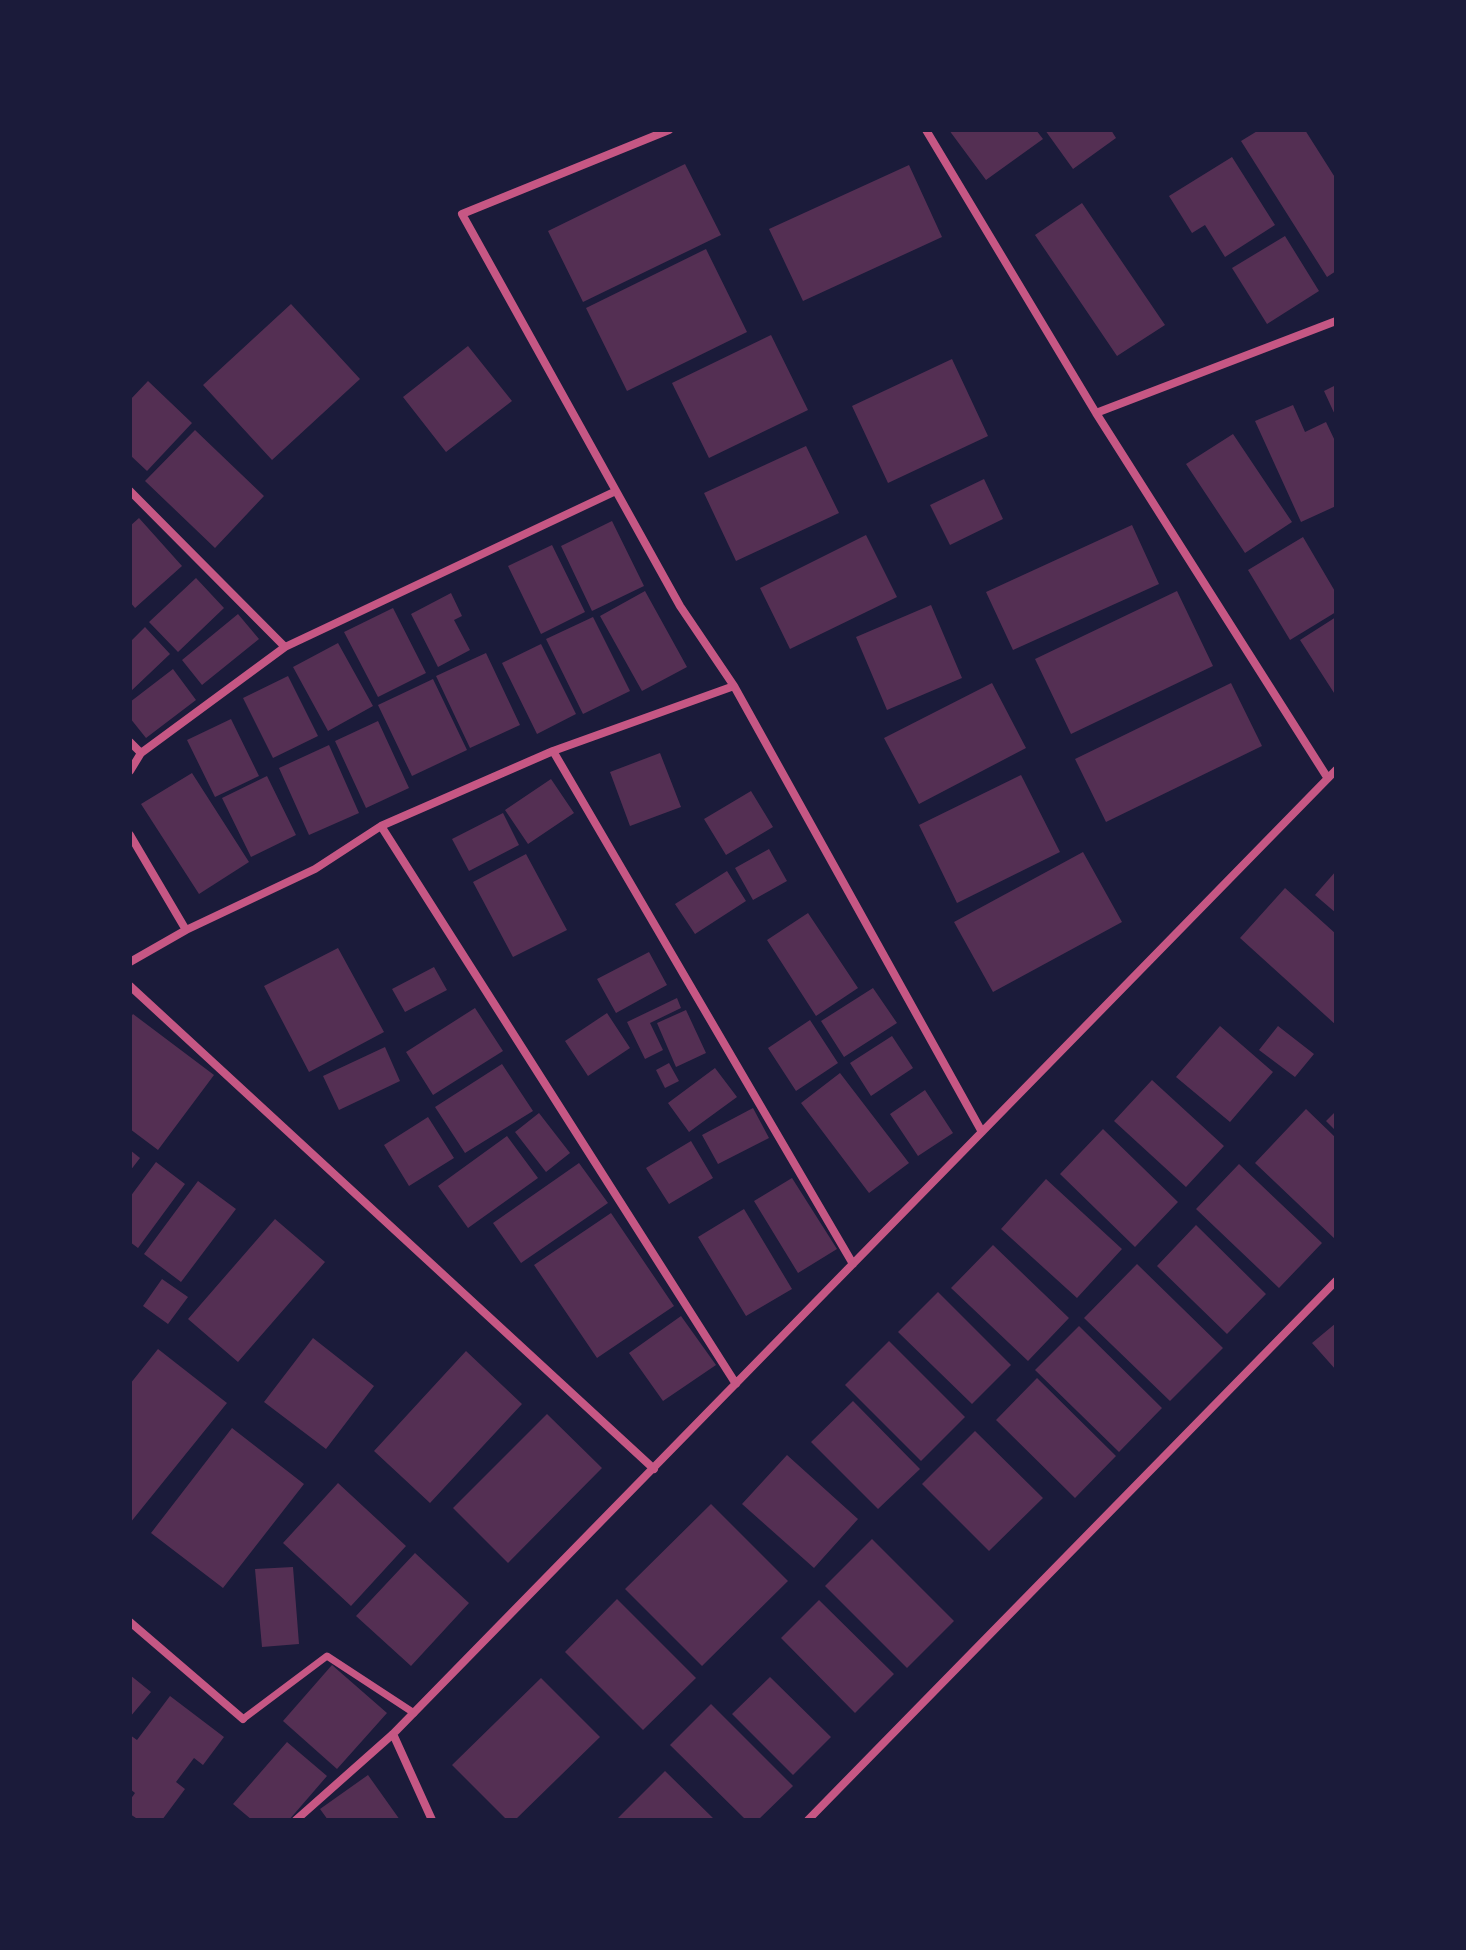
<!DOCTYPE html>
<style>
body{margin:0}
#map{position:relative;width:1466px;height:1950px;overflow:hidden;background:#1b1b3a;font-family:"PT Sans",sans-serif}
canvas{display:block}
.frame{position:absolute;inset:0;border:132px solid #1b1b3a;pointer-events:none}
</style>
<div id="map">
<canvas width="1466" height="1950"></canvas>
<div class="frame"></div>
</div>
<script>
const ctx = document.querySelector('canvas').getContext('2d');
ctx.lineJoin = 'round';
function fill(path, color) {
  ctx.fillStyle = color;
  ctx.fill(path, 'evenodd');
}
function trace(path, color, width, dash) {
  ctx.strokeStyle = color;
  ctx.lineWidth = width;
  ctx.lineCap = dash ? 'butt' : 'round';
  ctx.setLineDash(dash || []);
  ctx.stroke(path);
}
fill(new Path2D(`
 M949 130H1036L1043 139 986 180Z
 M1045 130H1111L1116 138 1073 169Z
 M1259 130H1305L1336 179V271L1327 277 1241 141Z
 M1232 157 1275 225 1225 257 1205 225 1192 233 1169 196Z
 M685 164 721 235 583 302 548 231Z
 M909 165 942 237 803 301 769 229Z
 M1082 203 1165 325 1117 356 1035 235Z
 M1285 236 1319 291 1267 324 1232 268Z
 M706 249 747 332 627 391 586 308Z
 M291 304 360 379 272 460 203 385Z
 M771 335 808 410 709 458 672 383Z
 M468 346 512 401 446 452 403 397Z
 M952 359 988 436 888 483 852 406Z
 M148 381 192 423 147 471 130 455V400Z
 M1336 385V417L1324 391Z
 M1293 405 1305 432 1326 422 1336 443V506L1301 522 1255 421Z
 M195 430 264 496 215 548 145 481Z
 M1233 434 1292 522 1245 553 1186 464Z
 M806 446 839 513 736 561 704 493Z
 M984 479 1003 519 950 545 930 505Z
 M139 518 182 566 135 608 130 602V526Z
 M612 521 644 586 592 611 561 546Z
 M1132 525 1159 584 1013 650 986 592Z
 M866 535 897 597 790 649 760 588Z
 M1303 537 1336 593V612L1290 640 1248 570Z
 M552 545 585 612 541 634 508 566Z
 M196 578 224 608 178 652 149 622Z
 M645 591 687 667 642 691 600 616Z
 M1177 591 1213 666 1071 734 1035 659Z
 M451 593 462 616 454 620 470 650 438 667 411 614Z
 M931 605 962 678 887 710 856 637Z
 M393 608 426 673 378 697 344 632Z
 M238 614 259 639 202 685 182 660Z
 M593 617 630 691 583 714 546 639Z
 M1336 617V696L1300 640Z
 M145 627 170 654 130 692V642Z
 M338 643 373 706 328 731 293 667Z
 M541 644 576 714 537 734 502 663Z
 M486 653 520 725 470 748 436 676Z
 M173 669 196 700 146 738 130 718V702Z
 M288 676 318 736 273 758 243 698Z
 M433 679 467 750 412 776 378 705Z
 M992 683 1026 748 919 804 884 738Z
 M1231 683 1262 746 1106 822 1075 759Z
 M231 719 259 776 215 797 187 740Z
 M378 721 409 788 366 808 335 741Z
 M329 745 359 813 309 835 279 768Z
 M660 753 681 807 630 826 610 772Z
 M192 773 249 862 199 894 141 804Z
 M1021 775 1060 852 957 903 919 825Z
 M267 776 296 835 251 857 222 798Z
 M551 779 574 813 528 844 505 810Z
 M751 791 773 827 726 855 704 819Z
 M503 813 519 845 469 871 452 839Z
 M769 849 787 881 753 900 735 868Z
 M1083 852 1122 922 993 992 954 922Z
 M526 854 567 930 513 957 473 882Z
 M727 871 746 901 695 934 675 904Z
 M1336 871V913L1315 895Z
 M1285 888 1336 934V1025L1240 938Z
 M808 913 858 988 816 1016 767 940Z
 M338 948 384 1032 309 1072 264 986Z
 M649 952 667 985 616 1013 597 979Z
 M434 967 447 990 405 1012 392 989Z
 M873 988 897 1023 844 1057 821 1021Z
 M677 998 681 1008 650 1023 663 1050 645 1059 627 1022Z
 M475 1008 503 1051 433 1095 406 1052Z
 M686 1010 706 1053 676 1067 657 1023Z
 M607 1013 630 1048 588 1076 565 1041Z
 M133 1014 214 1075 158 1150 130 1129V1018Z
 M810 1020 838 1063 796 1091 768 1048Z
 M1220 1026 1273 1072 1230 1122 1176 1077Z
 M1278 1026 1314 1054 1295 1077 1259 1050Z
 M892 1036 913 1068 871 1096 850 1063Z
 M385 1047 400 1081 339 1110 323 1076Z
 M669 1063 679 1081 665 1088 656 1070Z
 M502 1064 533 1111 465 1153 435 1107Z
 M715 1068 737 1097 689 1132 668 1103Z
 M840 1073 909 1163 869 1193 801 1103Z
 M1152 1080 1224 1146 1186 1187 1114 1121Z
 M925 1090 953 1133 918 1156 890 1114Z
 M753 1108 769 1138 718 1164 702 1135Z
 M1306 1109 1336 1138V1240L1255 1163Z
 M1336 1111V1131L1326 1121Z
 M539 1113 570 1153 546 1172 515 1132Z
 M428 1117 454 1158 409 1186 384 1145Z
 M1103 1129 1178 1202 1135 1247 1060 1174Z
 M507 1136 538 1178 468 1228 438 1186Z
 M691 1141 713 1178 669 1204 646 1168Z
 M130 1150 140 1158 130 1171Z
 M156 1162 185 1184 138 1248 130 1242V1197Z
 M579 1163 608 1203 521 1263 493 1223Z
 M1239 1164 1322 1243 1279 1288 1196 1209Z
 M792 1178 837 1249 798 1273 754 1201Z
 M1046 1179 1122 1249 1077 1298 1001 1229Z
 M198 1181 236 1209 181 1282 144 1254Z
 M744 1209 792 1289 746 1316 698 1237Z
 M611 1213 674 1306 597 1358 534 1265Z
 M275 1219 325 1262 238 1362 188 1319Z
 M1196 1225 1266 1294 1227 1334 1157 1266Z
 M993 1245 1069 1318 1028 1361 951 1288Z
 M1137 1264 1223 1348 1170 1401 1084 1318Z
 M162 1279 188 1297 168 1324 143 1306Z
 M938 1292 1011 1365 972 1404 898 1332Z
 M681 1316 716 1365 663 1401 629 1353Z
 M1336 1323V1370L1312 1343Z
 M1079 1326 1162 1408 1119 1452 1035 1370Z
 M313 1338 374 1386 326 1449 264 1402Z
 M889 1341 965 1417 921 1461 845 1385Z
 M158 1349 227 1403 130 1523V1384Z
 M466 1351 522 1404 430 1503 374 1451Z
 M1037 1378 1116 1456 1075 1498 996 1420Z
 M853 1401 920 1469 878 1509 811 1442Z
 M547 1414 602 1468 508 1563 453 1508Z
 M232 1428 304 1484 223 1588 151 1533Z
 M975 1431 1043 1498 989 1551 922 1484Z
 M787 1455 858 1519 814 1568 742 1504Z
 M338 1483 406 1546 351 1606 283 1543Z
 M711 1504 788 1581 702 1666 625 1589Z
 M872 1539 954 1621 907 1668 825 1586Z
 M415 1553 469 1603 411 1666 356 1616Z
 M293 1567 299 1644 262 1647 255 1569Z
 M617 1599 696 1678 643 1730 565 1652Z
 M819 1600 894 1674 855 1713 781 1638Z
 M332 1665 387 1713 337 1769 283 1721Z
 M130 1675 151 1692 130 1717Z
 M770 1677 831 1737 793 1775 732 1714Z
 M541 1678 600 1737 515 1820H507L452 1765Z
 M170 1696 224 1737 203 1765 194 1758 176 1782 185 1789 162 1820H139L130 1814V1800L135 1793 130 1789V1735L137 1740Z
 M711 1704 793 1786 758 1820H746L670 1745Z
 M287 1742 327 1776 289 1820H252L233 1804Z
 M665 1771 715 1820H616Z
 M368 1775 400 1820H328L320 1809Z`), '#542f53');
trace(new Path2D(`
 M243 1719 327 1656 414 1713`), '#c65784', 7);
trace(new Path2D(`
 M669 130 462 214 680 606 734 686 982 1132
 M926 130 1096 413 1327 777
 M1096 413 1336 321
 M130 491 285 647
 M130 742 141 753
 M553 751 853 1264
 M130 771 141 753 285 647 616 491
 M381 826 736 1384
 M130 835 186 930
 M130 962 186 930 315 869 381 826 553 751 734 686
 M130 986 654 1469
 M130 1622 243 1719
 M393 1734 432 1820
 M296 1820 393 1734 1336 770
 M808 1820 1336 1281`), '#c65784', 8);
</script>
